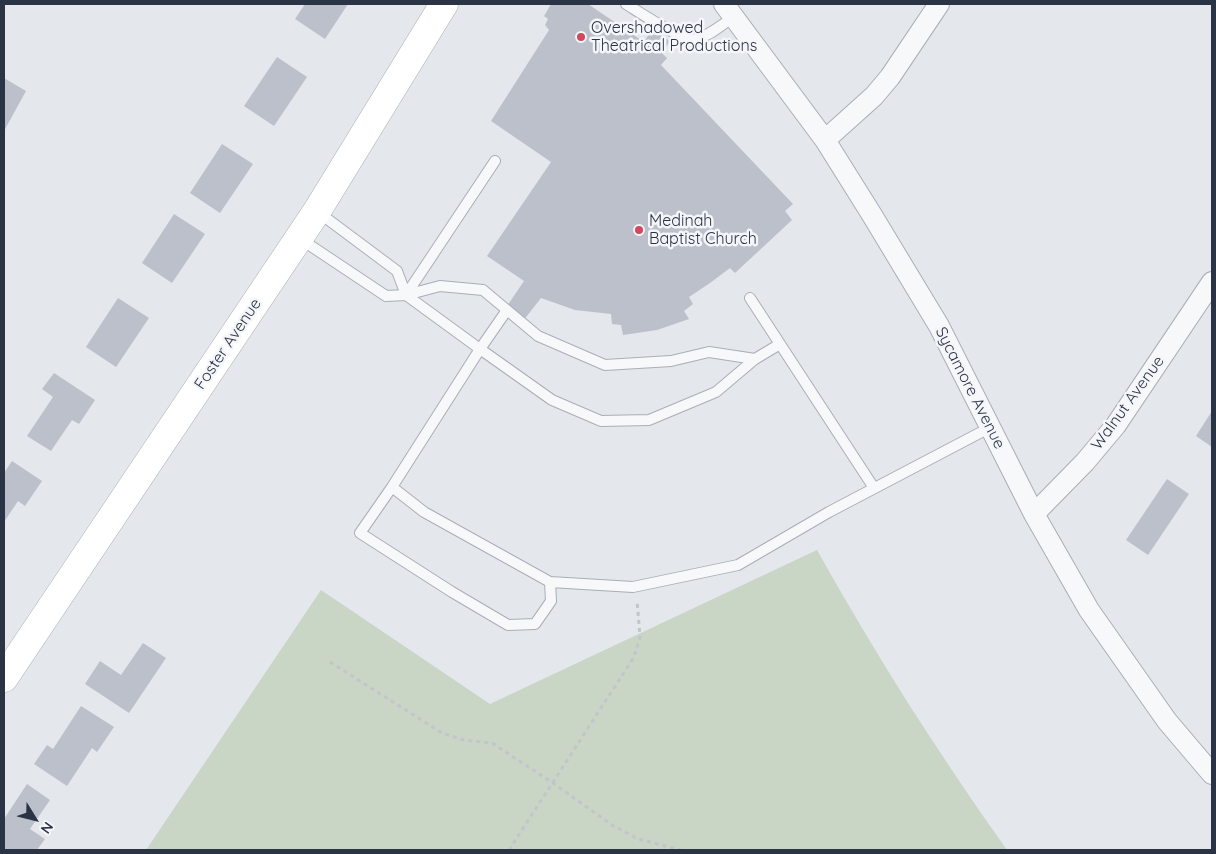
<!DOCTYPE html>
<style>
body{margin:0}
#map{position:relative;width:1216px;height:854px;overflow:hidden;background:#e4e7ec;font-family:Quicksand,sans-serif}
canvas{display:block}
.frame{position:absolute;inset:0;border:5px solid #2b3445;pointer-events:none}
.north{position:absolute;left:10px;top:794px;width:50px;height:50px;-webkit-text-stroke:4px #f4f6f9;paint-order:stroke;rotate:126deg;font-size:14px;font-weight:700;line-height:20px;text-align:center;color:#2b3445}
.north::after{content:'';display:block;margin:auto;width:18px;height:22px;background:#2b3445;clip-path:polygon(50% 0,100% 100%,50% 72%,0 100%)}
</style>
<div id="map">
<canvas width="1216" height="854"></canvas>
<div class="frame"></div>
<div class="north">N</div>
</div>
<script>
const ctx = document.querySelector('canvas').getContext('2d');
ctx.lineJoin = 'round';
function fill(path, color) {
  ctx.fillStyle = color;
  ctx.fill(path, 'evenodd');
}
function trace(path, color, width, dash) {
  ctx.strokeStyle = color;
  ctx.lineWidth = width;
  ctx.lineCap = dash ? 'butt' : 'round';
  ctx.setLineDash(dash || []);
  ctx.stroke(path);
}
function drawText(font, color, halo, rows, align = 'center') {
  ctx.font = font + ' Quicksand,sans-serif';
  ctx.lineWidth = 5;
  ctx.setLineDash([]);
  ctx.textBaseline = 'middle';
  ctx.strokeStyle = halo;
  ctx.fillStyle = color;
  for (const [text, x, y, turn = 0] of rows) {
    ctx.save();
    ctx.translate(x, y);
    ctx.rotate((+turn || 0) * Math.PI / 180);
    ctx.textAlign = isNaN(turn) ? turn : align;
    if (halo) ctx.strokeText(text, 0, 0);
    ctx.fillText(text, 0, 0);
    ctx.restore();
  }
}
fill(new Path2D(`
 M817 550C875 654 938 753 1007 850H146L321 590 490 704Z`), '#c9d6c5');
fill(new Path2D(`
 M305 4H348L325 39 295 19Z
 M551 4H588L644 42 652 29 670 41 662 53 667 58 661 65 793 204 785 211 792 220 735 273 730 268 710 283 689 297 693 304 684 311 689 319 657 330 623 335 621 325 612 324 611 314 575 310 541 298 523 321 505 309 524 281 487 256 551 162 491 121 549 30 545 25 548 19 544 16Z
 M277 57 307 77 274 126 244 106Z
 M4 78 26 91 4 131Z
 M222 144 253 164 220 213 190 193Z
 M174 214 205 234 172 283 142 263Z
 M118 298 149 318 116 367 86 347Z
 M54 373 95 400 79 424 72 420 51 451 27 436 53 397 42 389Z
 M1212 411V447L1196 436Z
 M12 461 42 481 25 506 18 501 4 522V473Z
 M1167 479 1189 494 1148 555 1126 540Z
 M143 643 166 658 129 713 85 684 100 661 121 675Z
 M81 706 114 727 97 752 92 748 67 786 34 764 47 745 53 749Z
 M27 784 50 800 30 829 45 839 37 850H4V819Z`), '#bbc0ca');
const lane = new Path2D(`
 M626 4C639 12 683 42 696 39 710 36 722 24 734 17
 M318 212 397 271 406 295 480 349 392 487 424 512 550 582 633 587 738 565 829 512 991 427
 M299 238 386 296 406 295 440 286 483 290 538 336 605 365 671 361 709 352 755 359 780 344 750 298
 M406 295 495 161
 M507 310 480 349 552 400 601 421 649 420 716 392 755 359
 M780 344 874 488
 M392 487 360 533 452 592 508 625 535 624 551 601 550 582`);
const street = new Path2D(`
 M724 4 825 140 872 215 939 326 1034 514 1089 610 1167 721 1212 774
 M825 140 874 96 890 77 939 4
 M1034 514 1085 462 1116 425 1212 282`);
const secondary = new Path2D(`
 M4 678 317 211 444 4`);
trace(lane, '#a9aeb7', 12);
trace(street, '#a9aeb7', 22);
trace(secondary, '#a9aeb7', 29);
trace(new Path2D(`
 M330 662 442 733 464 740 492 743 553 783 612 825 638 839 681 850
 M509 850 634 657 640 637 637 600`), '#c2c5cb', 3, [4, 4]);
trace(lane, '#f7f8fa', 10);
trace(street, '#f7f8fa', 20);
trace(secondary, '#fff', 28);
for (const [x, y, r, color] of [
 [581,37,5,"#d1495b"],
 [639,230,5,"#d1495b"]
]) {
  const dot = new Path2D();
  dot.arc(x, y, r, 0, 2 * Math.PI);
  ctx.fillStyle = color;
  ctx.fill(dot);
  trace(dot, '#f4f6f9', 2);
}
drawText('16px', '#2b3445', '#f4f6f9', [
 ["Overshadowed",591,28],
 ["Theatrical Productions",591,46],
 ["Medinah",649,221],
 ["Baptist Church",649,239]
], 'left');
drawText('16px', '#2b3445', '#f4f6f9', [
 ["Foster Avenue",228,344,-56],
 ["Sycamore Avenue",970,388,63],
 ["Walnut Avenue",1128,403,-54]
]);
</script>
